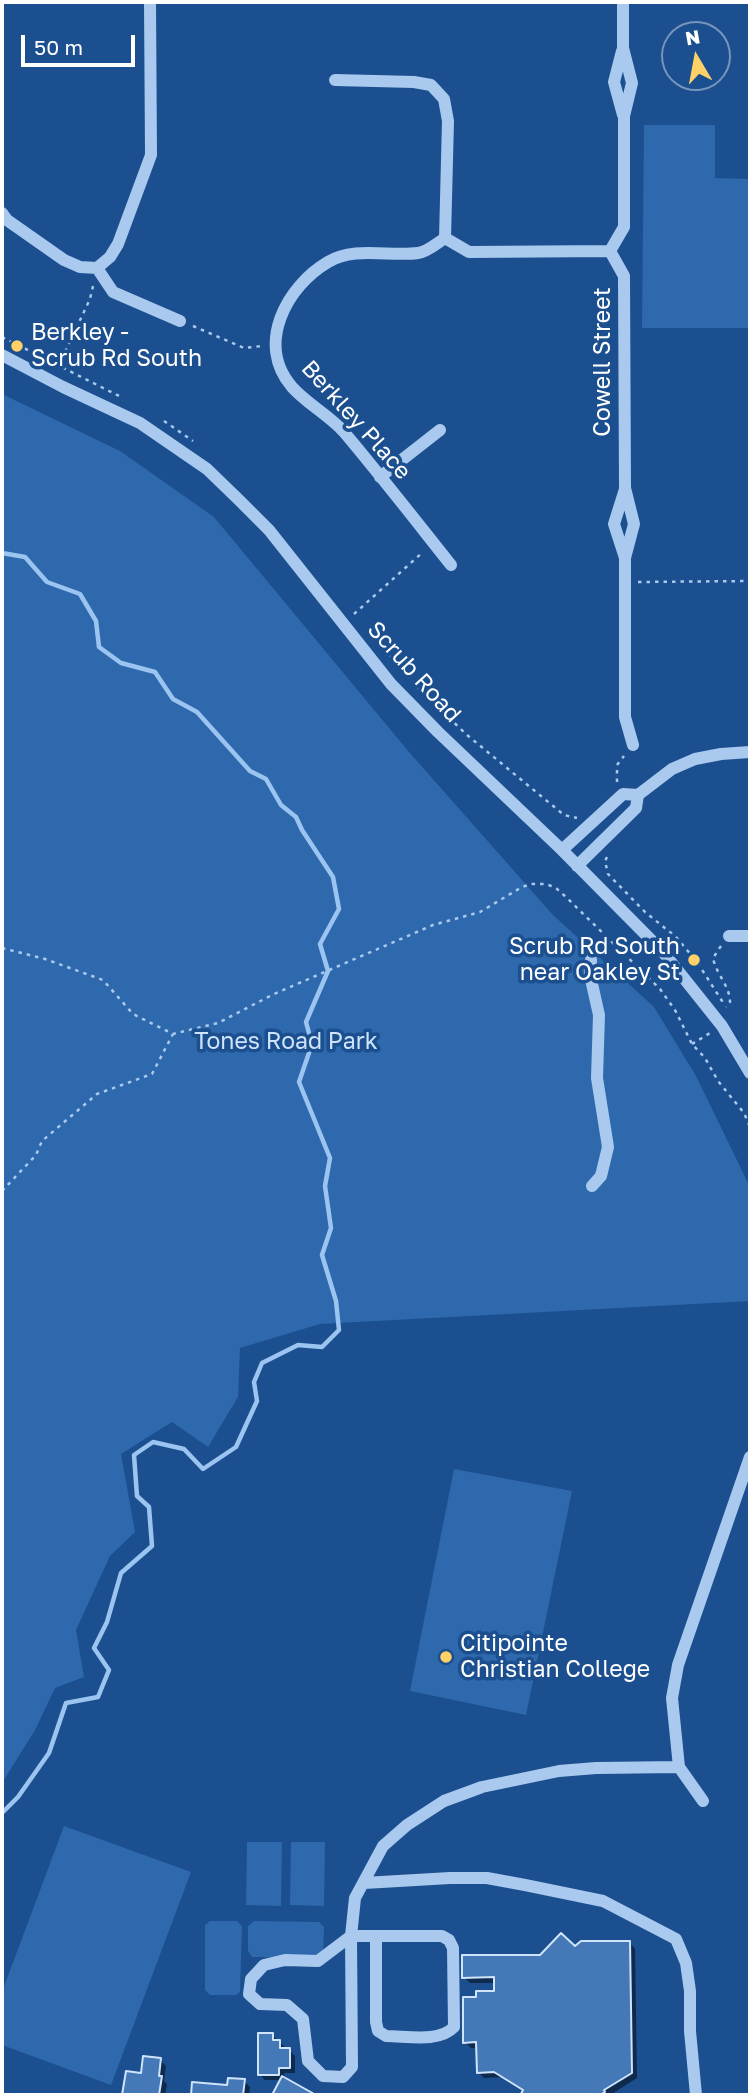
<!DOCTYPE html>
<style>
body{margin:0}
#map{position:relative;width:752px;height:2097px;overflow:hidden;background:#1b4f8f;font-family:"Golos Text",sans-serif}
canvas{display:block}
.frame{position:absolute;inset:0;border:4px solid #fff;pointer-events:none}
.north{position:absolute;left:661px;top:21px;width:70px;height:70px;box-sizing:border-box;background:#1b4f8f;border:2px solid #7695bc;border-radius:50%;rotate:350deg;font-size:19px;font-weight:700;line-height:28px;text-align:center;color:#fff}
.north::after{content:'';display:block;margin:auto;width:24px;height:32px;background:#ffd166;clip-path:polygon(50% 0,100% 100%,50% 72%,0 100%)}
.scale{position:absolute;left:21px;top:35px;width:114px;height:32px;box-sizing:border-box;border:4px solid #fff;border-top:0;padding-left:9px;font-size:21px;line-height:24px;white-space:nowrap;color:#fff;-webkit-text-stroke:5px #1b4f8f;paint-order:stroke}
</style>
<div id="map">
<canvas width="752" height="2097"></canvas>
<div class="frame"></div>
<div class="north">N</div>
<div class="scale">50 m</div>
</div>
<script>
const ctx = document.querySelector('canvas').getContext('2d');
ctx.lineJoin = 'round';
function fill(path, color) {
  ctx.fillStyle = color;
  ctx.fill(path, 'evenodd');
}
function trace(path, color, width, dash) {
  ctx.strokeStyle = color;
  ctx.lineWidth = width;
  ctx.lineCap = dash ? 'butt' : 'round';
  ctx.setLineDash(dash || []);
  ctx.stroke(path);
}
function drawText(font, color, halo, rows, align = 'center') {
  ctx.font = font + ' "Golos Text",sans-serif';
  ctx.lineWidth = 7;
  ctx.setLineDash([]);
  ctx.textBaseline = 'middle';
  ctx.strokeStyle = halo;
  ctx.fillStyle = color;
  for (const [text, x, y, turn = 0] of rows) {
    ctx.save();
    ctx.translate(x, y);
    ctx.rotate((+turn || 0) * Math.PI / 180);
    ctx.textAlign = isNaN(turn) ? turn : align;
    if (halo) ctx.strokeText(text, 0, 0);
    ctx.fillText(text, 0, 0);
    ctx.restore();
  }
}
fill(new Path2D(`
 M644 125H715V178L750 179V328H642Z
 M2 394 120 451 214 517 409 752 553 915 654 1007 696 1076 750 1187V1301L320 1324 240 1348 238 1397 208 1447 172 1422 121 1454 135 1532 110 1556 76 1630 84 1677 55 1688 35 1730 2 1783Z
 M454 1469 572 1491 526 1715 410 1691Z
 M64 1826 191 1872 111 2085 2 2045V1992Z
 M247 1842H282L281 1906 246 1905Z
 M291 1842H325L324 1906 290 1905Z
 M210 1921H237L242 1926 240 1992 236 1995H210L205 1990V1925Z
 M254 1921 319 1922 324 1927 323 1954 318 1958 252 1957 248 1951V1926Z`), '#2e69ad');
fill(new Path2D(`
 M630 1943 635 1949 637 2078 610 2095H525L524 2092 502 2077 484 2078 478 2072V2048H471L465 2042 477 1998 496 1993V1983H470L464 1977 575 1949Z
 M272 2035 285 2047V2050H289L295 2056V2073H284L285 2079 312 2095H274L282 2080H265L259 2074Z
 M160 2060 166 2066 164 2081 167 2084 165 2095H124L127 2073 142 2075Z
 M244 2081 250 2087 249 2095H193V2084L229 2087Z`), '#0007');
trace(new Path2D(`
 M2 553 25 557 47 582 80 594 96 621 99 647 121 663 155 672 173 699 197 712 250 771 266 779 281 805 296 817 302 830 333 877 339 909 320 944 328 971 306 1022 312 1044 299 1082 330 1158 325 1186 331 1228 322 1255 336 1301 339 1330 322 1347 298 1345 262 1363 254 1382 257 1401 236 1447 203 1469 184 1449 153 1442 134 1455 137 1496 149 1507 152 1546 121 1573 107 1622 94 1648 109 1670 98 1697 66 1703 49 1753 18 1797 2 1813`), '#9cc4f0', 4.5);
const building = new Path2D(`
 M561 1933 575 1946 581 1941H630L632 2073 604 2090 605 2092 600 2095H524L521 2094 523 2090 494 2072 477 2073 476 2042 463 2043V1997H476V1991H494V1977L462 1978V1955H540Z
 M258 2033H273V2040H280V2048H290V2068H279V2075H258Z
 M143 2056 161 2058 159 2076H162L159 2095H122L126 2071 141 2073Z
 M282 2076 316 2095H272Z
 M228 2078 245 2079 243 2095H191L192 2082 227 2085Z`);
fill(building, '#4478b7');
trace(building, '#cfe3fa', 2);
trace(new Path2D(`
 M193 326 244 348 262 346
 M2 337 121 397
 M58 367 90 299 93 286
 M164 421 193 441
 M638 582 750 581
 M354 614 423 552
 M368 630 420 690 467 735 564 815 577 818
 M617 782V765L624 756
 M607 857 605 861 608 874 645 912 676 937 697 962 724 1004
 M721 946 713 958C716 974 730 986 730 1002L726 1007
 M2 948 45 959 103 980 133 1014 173 1034 218 1023 274 994 433 925 480 912 522 887 532 884H546L556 888 567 898 660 989 675 1010 692 1044 705 1058 718 1081 744 1113 750 1127
 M692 1044 710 1033
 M2 1191 36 1155 42 1141 97 1094 152 1074 173 1034`), '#a9c9ee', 2.5, [3.5, 5]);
trace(new Path2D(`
 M623 2V48L632 83 624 116V227L610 251 624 276 625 488 634 524 625 558V717L633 745
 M622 51 614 82 623 115
 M335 80 414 82 431 85 444 99 448 121 445 238
 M2 213 7 220 64 260 80 267 97 268 110 257 118 244 151 155 150 2
 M97 268 113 292 180 321
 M2 355 63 387 140 423 207 469 239 500 269 530 391 684 438 732 562 850 663 952 722 1026 750 1073
 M380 477 440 430
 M625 489 614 524 625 558
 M451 565C416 521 381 476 344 432 329 415 307 404 292 387 255 344 287 286 328 262 354 246 390 257 418 253 427 252 437 243 445 238L469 252 610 251
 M562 850 623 794 638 795 672 769 695 759 721 754 750 752
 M577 866 636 808 638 795
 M729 936H750
 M591 960 590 975 599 1015 597 1078 608 1147 601 1176 592 1186
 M703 1801 679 1767 672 1698 678 1665 750 1457
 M364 1883 450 1878H487L525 1885 603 1901 676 1939 686 1963 690 1991V2031L696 2095
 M376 1936V2022L378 2031 386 2036C407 2036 439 2043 454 2027L453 1948 449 1940 442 1936H351L318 1961 285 1960 264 1965 251 1979 249 1994 260 2004 287 2005 303 2019 308 2061 323 2076 343 2077 352 2067 351 1936 355 1898 383 1846 407 1825 444 1801 482 1787 559 1771 596 1768 679 1767`), '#a9c9ee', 12);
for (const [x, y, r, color] of [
 [17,346,7,"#ffd166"],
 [694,960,7,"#ffd166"],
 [446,1657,7,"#ffd166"]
]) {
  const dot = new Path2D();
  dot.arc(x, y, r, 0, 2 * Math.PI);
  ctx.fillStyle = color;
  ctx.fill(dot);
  trace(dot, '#1b4f8f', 2.5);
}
drawText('23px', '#fff', '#1b4f8f', [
 ["Berkley -",31,333],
 ["Scrub Rd South",31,359],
 ["Scrub Rd South",680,947,"right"],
 ["near Oakley St",680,973,"right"],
 ["Citipointe",460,1644],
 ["Christian College",460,1670]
], 'left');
drawText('23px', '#fff', '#1b4f8f', [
 ["Cowell Street",603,362,-90],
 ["Berkley Place",356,420,48],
 ["Scrub Road",414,672,48]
]);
drawText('23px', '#cfe3fa', '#1b4f8f', [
 ["Tones Road Park",286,1042]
]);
</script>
